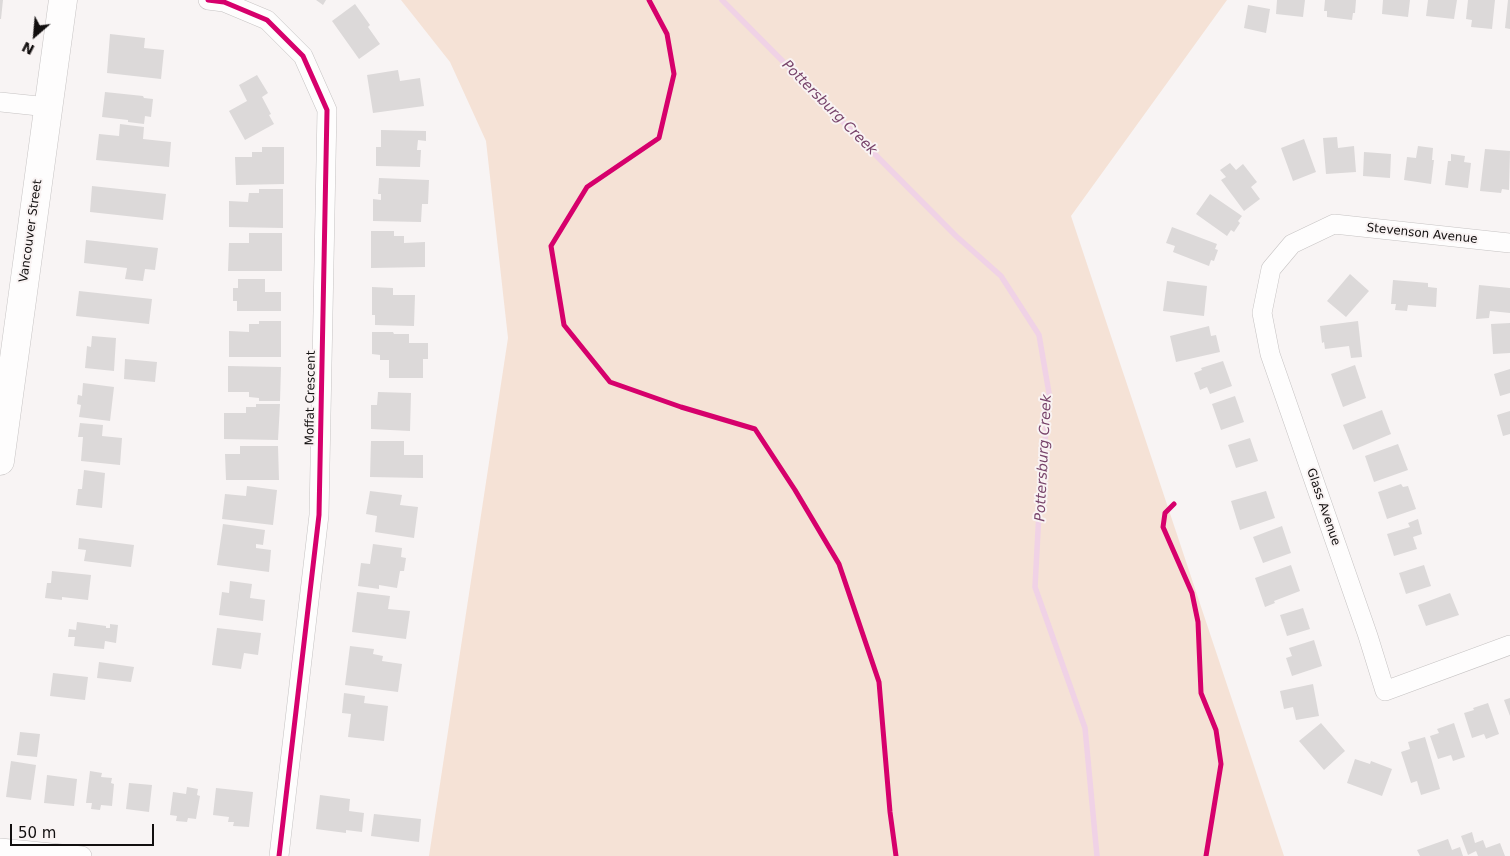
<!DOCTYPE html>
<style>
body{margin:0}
#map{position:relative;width:1510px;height:856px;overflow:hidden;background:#f8f4f4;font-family:"DejaVu Sans",sans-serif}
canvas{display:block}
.north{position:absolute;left:10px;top:10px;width:50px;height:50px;-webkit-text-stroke:4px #f9f3f3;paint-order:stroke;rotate:207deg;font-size:14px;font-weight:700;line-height:20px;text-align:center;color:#120f0f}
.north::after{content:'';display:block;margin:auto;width:18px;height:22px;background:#120f0f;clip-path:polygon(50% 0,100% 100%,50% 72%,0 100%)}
.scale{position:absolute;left:10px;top:824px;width:144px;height:22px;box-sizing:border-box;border:2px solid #120f0f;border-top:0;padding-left:6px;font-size:15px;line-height:18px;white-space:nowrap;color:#120f0f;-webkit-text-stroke:4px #f9f3f3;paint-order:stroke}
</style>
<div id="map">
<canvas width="1510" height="856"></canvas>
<div class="north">N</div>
<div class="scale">50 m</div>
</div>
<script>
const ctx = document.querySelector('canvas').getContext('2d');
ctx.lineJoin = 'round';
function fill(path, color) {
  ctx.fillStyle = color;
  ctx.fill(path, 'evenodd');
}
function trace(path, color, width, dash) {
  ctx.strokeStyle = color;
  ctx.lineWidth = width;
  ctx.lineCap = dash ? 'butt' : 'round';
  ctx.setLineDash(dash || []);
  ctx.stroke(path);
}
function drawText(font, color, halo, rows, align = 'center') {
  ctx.font = font + ' "DejaVu Sans",sans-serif';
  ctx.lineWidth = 4;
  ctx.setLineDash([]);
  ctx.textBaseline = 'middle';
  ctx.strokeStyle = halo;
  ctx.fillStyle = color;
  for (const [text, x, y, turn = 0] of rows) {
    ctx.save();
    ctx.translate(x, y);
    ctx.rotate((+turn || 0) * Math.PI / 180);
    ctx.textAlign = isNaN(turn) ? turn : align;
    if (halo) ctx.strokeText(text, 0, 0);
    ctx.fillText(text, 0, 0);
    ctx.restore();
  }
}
fill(new Path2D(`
 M401 0H1227L1071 216 1284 856H429L508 338 486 141 450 62Z`), '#f5e2d6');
trace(new Path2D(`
 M722 0 956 236 1001 276 1039 335 1049 393 1039 512 1035 587 1085 728 1097 856`), '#f0d2e6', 5.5);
fill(new Path2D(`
 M0 0H3L1 19H0Z
 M316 0H326L323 5Z
 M1277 0H1305L1303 17 1276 14Z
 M1325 0H1356L1355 13H1353L1352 20 1327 17V11H1324Z
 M1383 0H1410L1408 17 1382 14Z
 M1428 0H1457L1454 19 1426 16Z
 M1468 0H1495L1492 29 1471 27 1472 20 1466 19Z
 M1508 0H1510V29L1505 28Z
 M355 4 370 25 368 27 380 44 359 59 332 21Z
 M1248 5 1270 9 1266 33 1244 28Z
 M110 34 145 38 144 48 164 50 161 79 107 73Z
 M398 70 400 81 420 78 424 106 373 113 367 75Z
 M257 75 268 93 262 97 271 114 269 115 274 124 245 140 229 111 247 101 239 85Z
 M105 92 143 96 144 98 153 99 151 117 145 116 144 124 128 122V120L102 117Z
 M120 124 144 127 143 139 171 142 169 167 96 160 99 134 119 136Z
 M381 130 426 131V141L418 140 417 150H421L420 167 376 166V147H381Z
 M1337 137 1338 148 1354 146 1356 172 1326 174 1323 138Z
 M1304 139 1316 172 1293 181 1281 148Z
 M1418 146 1433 148 1432 160H1434L1431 184 1404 180 1407 157 1416 158Z
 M262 147H284V184L236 185 235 157H252V152H262Z
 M1485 149 1510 151 1509 190 1502 189 1501 193 1480 191Z
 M1364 152 1391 154 1390 178 1363 176Z
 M1451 154 1465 156 1464 162 1471 163 1468 188 1445 185 1448 161H1451Z
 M1230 163 1236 170 1243 164 1257 182 1251 187 1260 199 1244 211 1221 180 1226 177 1220 170Z
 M379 178 429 180 428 204H422L421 222 373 221V199L381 200V194H378Z
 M92 186 166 194 163 220 90 212Z
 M259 189H283V228L229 227V201L248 202 249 193H259Z
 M1210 194 1242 216 1238 221 1240 223 1234 232 1231 230 1227 236 1196 214Z
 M1172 227 1217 244 1215 249 1218 250 1214 261 1211 260 1209 266 1173 252 1175 246 1166 243Z
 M371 231H394V236H404V243L425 242V267L371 268Z
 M249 233H282V271H228L229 243H249Z
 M86 240 158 248 155 270 145 269 143 281 125 279 127 268 84 263Z
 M1350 274 1369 291 1346 317 1327 301Z
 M238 279H265V292H281V311H237V301H233V288H238Z
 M1393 280 1428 283V287L1437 288 1436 307 1408 305 1407 311 1395 310 1396 304H1391Z
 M1167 281 1207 286 1204 316 1163 311Z
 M1479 285 1510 288V313L1490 311 1489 318 1476 319Z
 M372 287 393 288V295H415L414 326 375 325V315H372Z
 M79 291 152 299 149 324 76 316Z
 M259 321H281V357H229V331L249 332V324H259Z
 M1358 321 1362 357 1351 358 1349 346 1325 349 1324 342 1322 343 1320 326Z
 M1510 323V353L1493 354 1491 324Z
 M1209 326 1211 336 1216 335 1220 352 1176 362 1170 336Z
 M372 332H393L394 334H409V343H428V359H423V378H389V360H380V355L372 354Z
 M92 336 116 338 114 371 85 368 87 346 91 347Z
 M125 359 157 362 155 382 124 379Z
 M1223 361 1232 386 1210 394 1207 387 1200 390 1194 373 1202 370 1201 368Z
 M1355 365 1366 398 1343 407 1331 374Z
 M228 366 281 367 280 401H259V398L249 397V392H228Z
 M1510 369V393L1500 396 1494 374Z
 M83 383 114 387 110 421 79 417 81 405 77 404 78 395 82 396Z
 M378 392 411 393 410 431 371 429V405H377Z
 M1235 396 1244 422 1221 430 1212 404Z
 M256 404H280L278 440 224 439V413H246V407H256Z
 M1382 410 1391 434 1353 450 1343 425Z
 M1510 411V434L1503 436 1497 415Z
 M80 423 103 425 102 436 122 438 120 465 81 461 83 437H78Z
 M1250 438 1258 461 1236 468 1228 445Z
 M371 441H404V455H423V478L370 477Z
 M1398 444 1408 470 1374 482 1365 456Z
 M240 446H278L279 480H226L225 454H240Z
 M84 470 105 473 102 508 76 505 78 489H82Z
 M1401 484 1403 487 1408 486 1416 509 1387 519 1378 492Z
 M247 486 277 490 273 525 222 519 225 494 246 496Z
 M370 491 402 495 400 505 418 507 414 538 375 532 377 516 366 514Z
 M1266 491 1275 518 1240 530 1231 501Z
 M1418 519 1422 534 1413 537 1417 549 1394 556 1387 534 1410 527 1408 523Z
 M223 524 265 530 263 545 256 544V548L271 550 269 572 217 565Z
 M1282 526 1291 553 1263 563 1253 537Z
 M79 538 134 545 131 567 84 561 86 550 78 549Z
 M373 544 402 548 401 557 406 558 404 571H400L397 588 379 585V589L358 586 361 563 370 564Z
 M1291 565 1300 591 1274 601 1275 603 1265 607 1255 578Z
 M1424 565 1431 586 1406 594 1399 573Z
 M52 571 91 575 88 600 62 597V600L45 598 47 583H51Z
 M230 581 252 584 250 598 265 600 263 621 219 615 222 592 229 593Z
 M357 592 390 596 388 609 410 611 406 639 352 632Z
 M1450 593 1459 615 1426 626 1418 605Z
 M1303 608 1310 629 1287 636 1280 615Z
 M77 622 106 626V628H110V624L118 625 116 643 105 641 104 649 74 646 75 637H68L69 629 76 630Z
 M217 628 261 633 258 655 244 653 241 669 212 665Z
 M1314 640 1322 666 1292 676 1286 658 1292 656 1289 648Z
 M350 646 374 649 373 654 383 656 382 661 402 664 398 692 345 685Z
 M99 662 134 667 131 682 97 678Z
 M53 673 88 677 85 700 50 696Z
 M1313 684 1319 716 1296 720 1293 707 1284 709 1280 691Z
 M344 693 365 696 364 703 388 706 384 741 348 737 351 714 342 713Z
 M1510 698V716L1504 700Z
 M1488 703 1499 734 1486 739 1484 734 1472 738 1464 713 1474 710 1473 708Z
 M1321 723 1345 751 1324 770 1299 741Z
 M1454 723 1465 757 1453 761 1451 755 1438 759 1430 736 1439 733 1437 729Z
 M20 732 40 734 37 757 17 755Z
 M1425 737 1440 789 1421 795 1417 781 1411 783 1401 752 1410 749 1408 742Z
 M1355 759 1370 764 1371 761 1392 769 1382 796 1347 783Z
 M11 761 36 765 31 800 6 797Z
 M90 771 102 773 101 777 112 778 111 783 114 784 112 806 101 805 100 810 91 809 92 803H86Z
 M47 775 77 779 74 806 44 803Z
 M129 783 152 785 149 812 126 809Z
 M187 787 198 789 197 795 200 796 196 819 188 818 187 822 176 821 177 816 170 815 173 792 186 794Z
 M216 788 253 792 249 827 233 826 234 822H228L229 817 213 815Z
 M320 795 350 799 349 811 364 813 362 832 346 830V833L316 829Z
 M374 814 421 819 419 842 371 836Z
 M1472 832 1475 843 1483 840 1486 848 1500 843 1505 856H1478L1476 851 1468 855 1461 836Z
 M1448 839 1452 850 1460 847 1463 856H1420L1417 850Z`), '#dcd9d9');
const street = new Path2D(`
 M208 0 224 2 267 20 303 56 327 110 319 515 279 856
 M0 102 48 107
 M1510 243 1334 224 1292 244 1271 269 1262 313 1270 354 1368 636 1385 691 1510 645
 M0 848 82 856`);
const secondary = new Path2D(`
 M0 461 63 0`);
trace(street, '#c6c3c3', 20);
trace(secondary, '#c6c3c3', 29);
trace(street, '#fefdfd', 19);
trace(secondary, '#fefdfd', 28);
trace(new Path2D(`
 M208 0 224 2 267 20 303 56 327 110 319 515 279 856
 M649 0 667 34 674 74 659 138 587 187 551 246 564 325 610 382 681 407 755 429 795 490 839 564 879 682 890 812 896 856
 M1174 504 1165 513 1163 527 1192 593 1198 622 1201 693 1216 730 1221 764 1206 856`), '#d6006c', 5);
drawText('12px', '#120f0f', '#f9f3f3', [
 ["Vancouver Street",31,231,-82],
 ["Stevenson Avenue",1422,234,6],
 ["Moffat Crescent",311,398,-89],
 ["Glass Avenue",1323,507,71]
]);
drawText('italic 14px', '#77436a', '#f9f3f3', [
 ["Pottersburg Creek",829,108,45],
 ["Pottersburg Creek",1044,458,-87]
]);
</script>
